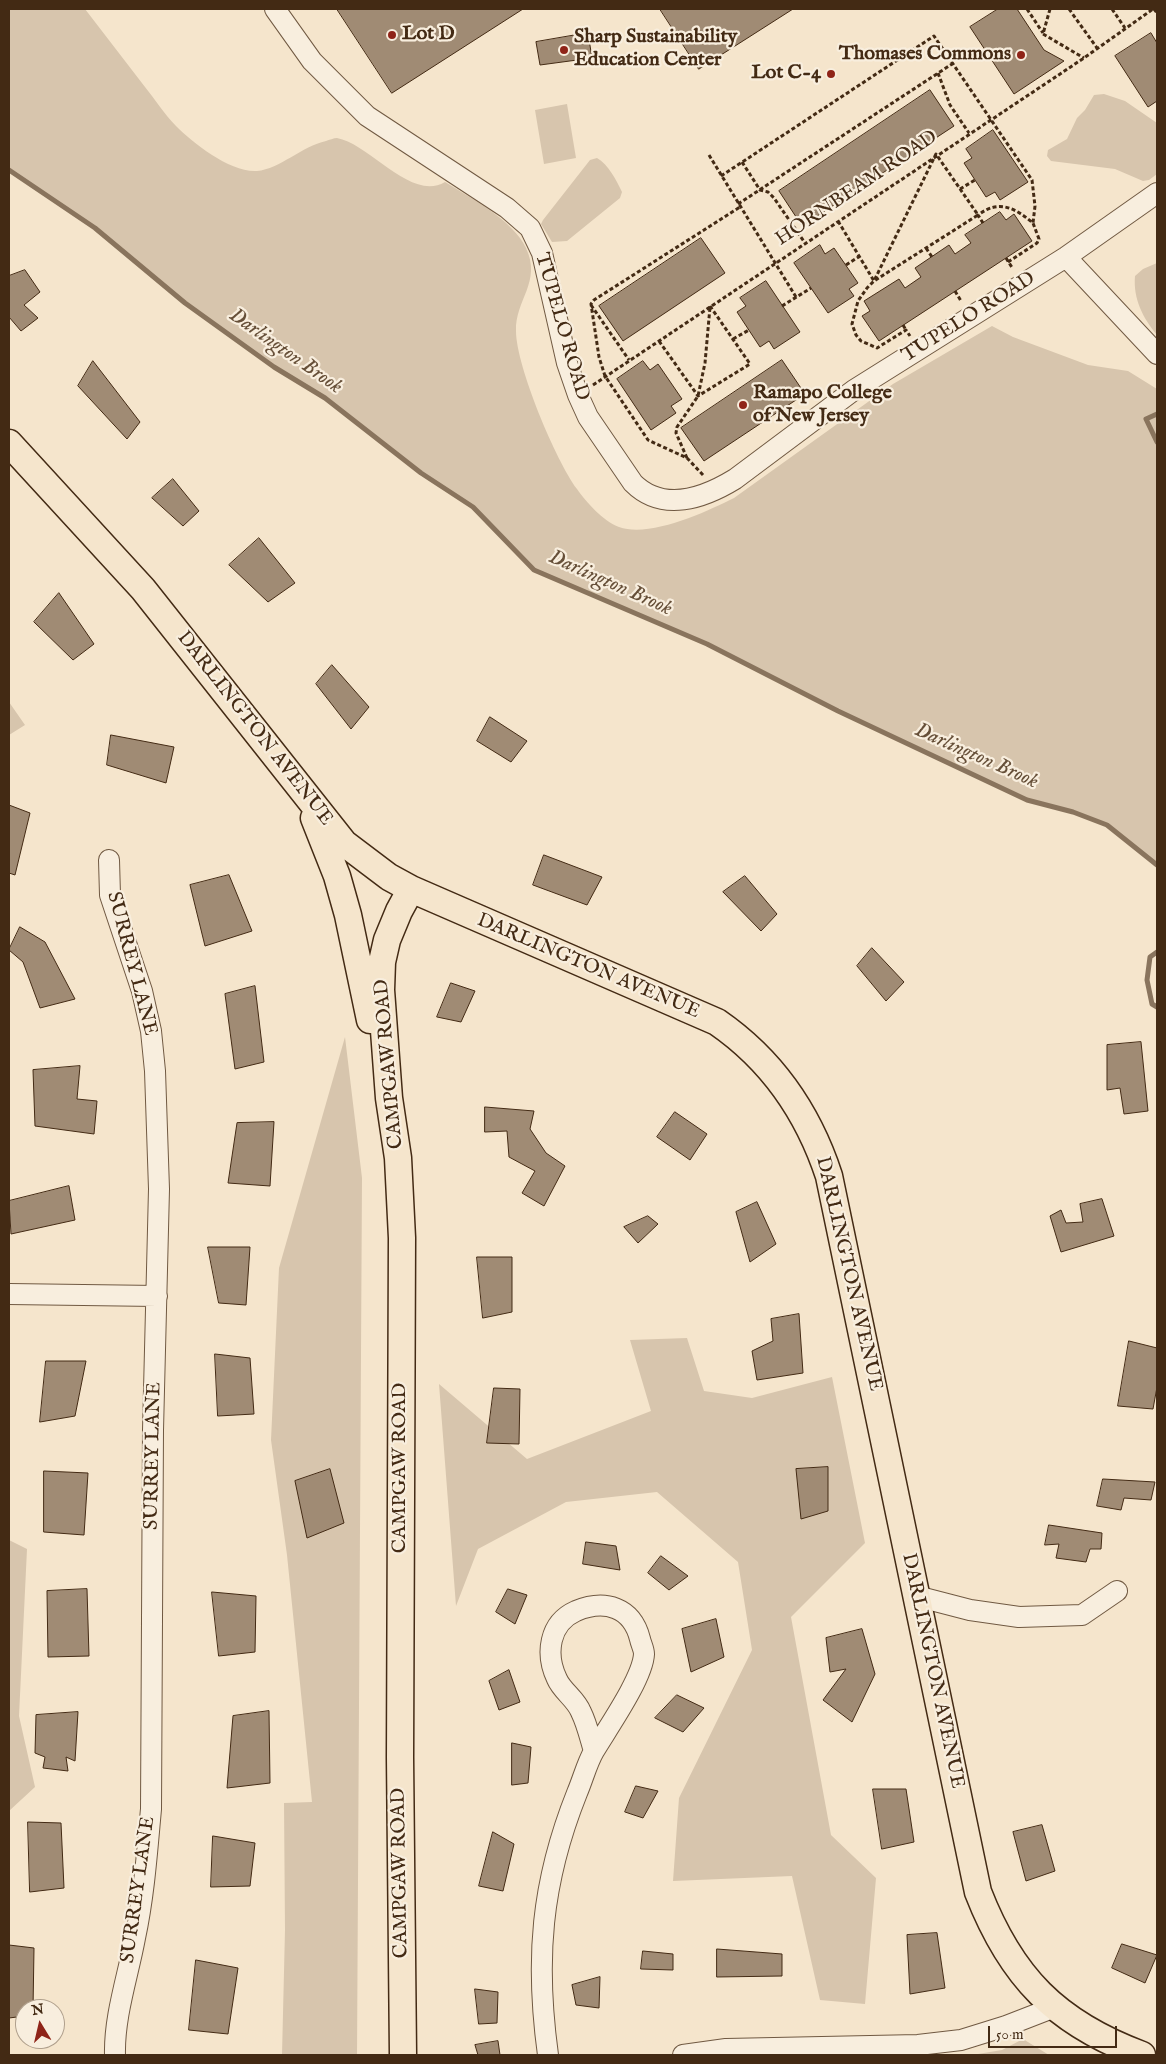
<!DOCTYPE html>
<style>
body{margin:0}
#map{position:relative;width:1166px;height:2064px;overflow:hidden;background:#f5e5cc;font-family:"IM FELL English",serif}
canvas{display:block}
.frame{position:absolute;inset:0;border:10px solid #432a14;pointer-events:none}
.north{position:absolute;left:15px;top:1999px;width:50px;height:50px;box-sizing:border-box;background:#f8eede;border:1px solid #b0a08d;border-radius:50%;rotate:351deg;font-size:14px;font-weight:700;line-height:20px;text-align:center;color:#432a14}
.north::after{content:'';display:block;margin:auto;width:18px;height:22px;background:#8f2418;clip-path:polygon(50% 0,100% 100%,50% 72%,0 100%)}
.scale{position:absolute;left:988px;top:2026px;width:129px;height:22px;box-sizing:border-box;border:2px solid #432a14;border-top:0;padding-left:6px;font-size:15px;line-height:18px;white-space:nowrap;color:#432a14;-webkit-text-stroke:4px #f8eede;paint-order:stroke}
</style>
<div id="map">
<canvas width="1166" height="2064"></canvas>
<div class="frame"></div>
<div class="north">N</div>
<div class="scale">50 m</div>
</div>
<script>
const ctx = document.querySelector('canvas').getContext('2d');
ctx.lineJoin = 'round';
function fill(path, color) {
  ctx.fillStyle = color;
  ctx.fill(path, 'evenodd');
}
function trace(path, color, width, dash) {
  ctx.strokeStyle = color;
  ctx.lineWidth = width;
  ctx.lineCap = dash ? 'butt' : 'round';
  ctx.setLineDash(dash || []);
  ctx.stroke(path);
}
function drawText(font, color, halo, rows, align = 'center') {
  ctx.font = font + ' "IM FELL English",serif';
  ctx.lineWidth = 4.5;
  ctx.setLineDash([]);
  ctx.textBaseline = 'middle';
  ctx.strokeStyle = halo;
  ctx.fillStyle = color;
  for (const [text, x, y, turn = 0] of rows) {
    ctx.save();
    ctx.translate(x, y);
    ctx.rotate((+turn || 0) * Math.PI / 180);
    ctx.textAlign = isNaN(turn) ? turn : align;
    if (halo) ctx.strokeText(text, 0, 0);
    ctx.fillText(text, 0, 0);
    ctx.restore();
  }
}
fill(new Path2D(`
 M9 9H85C105 35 125 61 145 87 155 99 164 114 176 126 193 143 231 173 257 171 280 169 302 146 326 141 329 140 334 138 337 138 370 144 411 202 445 182 471 198 513 220 526 248 542 282 515 300 516 331 516 366 556 461 577 489 587 503 603 521 619 527 650 538 706 512 734 498L893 384 992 326 1013 337 1088 365 1128 371 1157 389V865L1107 825 1073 812 1027 800 838 711 707 644 534 570 473 507 421 473 325 398 274 367 185 303 95 228 9 170Z
 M1104 94 1125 101 1157 123V174L1149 180 1143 181 1115 169 1051 161 1047 156 1048 150 1067 139 1077 118 1085 110 1094 95Z
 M567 104 576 158 544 164 535 110Z
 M597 158C608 164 617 181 622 192L620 198 567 241 552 242 541 224 543 220 590 160Z
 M1157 263V335C1143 318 1133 299 1135 276L1143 269Z
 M9 702 25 725 9 735Z
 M345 1037 362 1178 357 2055H282L285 1930 284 1803 312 1802 287 1555 271 1440 279 1268Z
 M687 1338 704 1391 752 1398 832 1377 865 1543 791 1617 831 1835 876 1878 865 2004 820 2000 792 1876 673 1881 679 1798 752 1650 738 1562 657 1492 566 1502 478 1549 456 1606 439 1384 527 1459 651 1411 630 1340Z
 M9 1540 27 1549 19 1716 35 1787 9 1811Z
 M1023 2039 1049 2055H972L1002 2050Z`), '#d7c5ad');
trace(new Path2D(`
 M9 170 95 228 185 303 274 367 325 398 421 473 473 507 534 570 707 644 838 711 1027 800 1073 812 1107 825 1157 865
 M1157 414 1146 419 1157 442
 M1157 952 1150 957 1147 980 1152 1004 1157 1007`), '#89745d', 5);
const building = new Path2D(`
 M337 9H523L392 93Z
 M660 9H793L699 69Z
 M998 9H1017L1044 50 1064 61 1014 94 970 27Z
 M588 33 592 58 540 65 536 42Z
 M1151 33 1157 43V101L1148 107 1115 56Z
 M930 90 954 126 802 226 779 191Z
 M993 130 1028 182 1000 200 995 192 986 197 964 163 972 158 966 149Z
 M1000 212 1006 220 1014 214 1032 241 879 341 862 316 870 311 864 301 899 279 905 288 921 277 915 268 949 245 955 254 971 243 965 235Z
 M701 238 725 273 623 341 599 306Z
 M820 245 825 254 834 248 858 283 849 289 854 296 828 313 794 263Z
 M25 270 40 292 24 305 38 318 21 331 9 317V276Z
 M766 281 800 332 774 349 769 341 760 347 737 312 746 306 740 298Z
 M782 360 805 394 704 461 681 428Z
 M93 361 140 422 127 439 78 386Z
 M643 361 650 370 658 364 682 399 671 406 676 413 651 430 617 379Z
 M173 479 199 511 183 526 152 498Z
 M259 538 295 583 268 602 229 565Z
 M59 593 94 644 73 660 34 622Z
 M332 665 369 707 351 729 316 684Z
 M490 717 527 741 511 762 477 741Z
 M111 735 174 747 166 783 107 765Z
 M9 805 30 813 15 875 9 873Z
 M544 855 602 877 587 905 533 885Z
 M229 875 252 931 205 946 190 885Z
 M745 876 777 914 761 931 723 892Z
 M20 927 45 942 75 999 40 1008 23 962 9 950Z
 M872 948 904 982 886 1001 857 966Z
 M451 983 475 991 461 1022 437 1017Z
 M255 986 264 1062 235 1069 225 994Z
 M1141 1042 1148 1111 1124 1114 1120 1088 1107 1090V1045Z
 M80 1066 77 1099 97 1101 94 1134 35 1126 33 1070Z
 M485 1107 534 1111 530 1129 546 1153 565 1166 544 1206 522 1193 535 1171 509 1157 507 1131 485 1132Z
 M675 1112 707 1134 690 1160 657 1137Z
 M274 1122 270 1186 228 1183 237 1123Z
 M69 1186 75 1220 11 1234 9 1201Z
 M1102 1199 1114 1236 1061 1252 1050 1216 1061 1210 1066 1223 1083 1222 1080 1204Z
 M757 1202 776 1244 750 1262 736 1212Z
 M648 1216 658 1224 638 1243 624 1227Z
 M208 1247H250L246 1305 219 1303Z
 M477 1257H512V1312L483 1318Z
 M799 1314 803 1373 757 1380 752 1351 773 1341 771 1319Z
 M1129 1341 1157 1348V1387L1153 1409 1118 1406Z
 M215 1354 250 1358 254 1414 218 1416Z
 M46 1361H86L75 1416 40 1422Z
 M494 1388 520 1389 519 1444 487 1443Z
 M828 1467V1511L801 1519 796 1469Z
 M330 1469 344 1523 307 1538 295 1481Z
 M44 1471 88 1473 84 1535 44 1532Z
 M1103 1479 1155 1482 1151 1500 1124 1498 1121 1510 1097 1506Z
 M1049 1525 1102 1533 1101 1549H1090L1086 1562 1056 1558 1059 1544 1045 1545Z
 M586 1542 616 1546 620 1570 583 1564Z
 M661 1556 688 1576 669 1590 648 1573Z
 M87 1589 89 1656 48 1657 47 1591Z
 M508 1589 527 1595 515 1624 496 1612Z
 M212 1592 256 1596 255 1652 219 1656Z
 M716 1619 724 1657 691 1672 682 1629Z
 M862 1629 875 1674 852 1722 823 1700 846 1669 830 1672 826 1638Z
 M509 1670 520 1702 499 1710 489 1681Z
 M677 1695 704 1708 683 1732 655 1718Z
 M269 1711 270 1783 227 1788 233 1716Z
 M78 1712 75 1761 66 1757 68 1771 43 1768 45 1757 35 1753 36 1715Z
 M512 1743 531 1747 528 1783 512 1785Z
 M636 1786 658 1791 643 1818 625 1812Z
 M873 1789H906L914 1842 882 1849Z
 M28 1822 61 1823 64 1888 30 1892Z
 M1042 1825 1055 1871 1026 1881 1013 1832Z
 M493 1832 514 1844 503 1891 479 1886Z
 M213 1836 255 1843 250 1886 211 1887Z
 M937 1933 945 1988 910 1994 907 1935Z
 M1122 1944 1157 1955 1145 1983 1112 1968Z
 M9 1945 34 1948 33 2009H25V2016L9 2018Z
 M717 1949 782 1954V1976L717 1977Z
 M643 1951 673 1954V1970L641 1969Z
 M196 1960 238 1968 228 2034 189 2030Z
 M600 1977 599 2008 576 2005 572 1985Z
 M475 1989 498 1992 497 2023 479 2024Z
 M498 2041 500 2055H478L475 2045Z`);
fill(building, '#a08b74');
trace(building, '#432a14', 1);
const minor = new Path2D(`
 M275 9 312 61 367 116 507 208 530 228 542 253 567 363 578 395 588 417 633 483C663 513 704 498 735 479L854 390 1066 257 1157 193
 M1066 257 1157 354
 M109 860 110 895 142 991 151 1031 155 1071 159 1189 153 1430 151 1809C147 1853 144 1896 135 1938 128 1976 114 2016 115 2055
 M9 1294 157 1296
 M916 1596 970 1610 1019 1617 1082 1615 1117 1591
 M548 2055C535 1960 541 1883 577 1793 583 1779 587 1763 594 1751 607 1729 643 1678 644 1654 644 1649 641 1644 640 1639 632 1607 605 1599 576 1611 549 1623 545 1654 557 1679 562 1691 576 1699 581 1712 587 1724 590 1738 594 1751
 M683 2055 726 2049 918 2045 961 2040 1006 2026 1055 2007`);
const major = new Path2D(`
 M9 443 143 589 344 843 389 877 411 889 717 1022C772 1060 808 1112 829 1176L978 1892C1011 1977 1056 2023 1142 2055
 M314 818 337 876 348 915 370 1020
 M403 2055 400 1757 402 1238 398 1158 389 1098 381 990 382 962 387 940 399 911 411 889`);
trace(minor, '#705942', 22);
trace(major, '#432a14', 29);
trace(new Path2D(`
 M1027 9 1043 33
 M1050 9 1043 34 1084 58
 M1069 9 1097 48
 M1112 9 1125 28
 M1154 9 1157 13
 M938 73 950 105 969 133
 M709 155 796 297
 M742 162 760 190 768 192 774 198 805 243
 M721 176 934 36 1032 180 1035 206 1033 223C1015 208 999 199 978 215L983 223
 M960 189 975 180
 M738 204 952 64
 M838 221 874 281 936 154 978 215 874 281 867 288 858 301 852 324 856 335 861 341 877 348 906 330 910 336
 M926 248 932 257
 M1006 258 1013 269
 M1008 262 1037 243 1039 239 1033 223
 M846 265 860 256
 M955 291 961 301
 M591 305 629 360
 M782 306 811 288
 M903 325 906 330
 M733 339 749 330
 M659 341 698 396 750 364 710 306
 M593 385 1084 58 1153 9
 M687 458 676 433 677 427 698 396 705 363 710 307
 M703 475 687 458 648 440 605 376 599 357 591 304 594 300 740 207`), '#432a14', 3, [4, 2.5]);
trace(minor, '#f8eede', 20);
trace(major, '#f5e5cc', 26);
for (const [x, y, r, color] of [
 [392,35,5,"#8f2418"],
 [564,50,5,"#8f2418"],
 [1021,55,5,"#8f2418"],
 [831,74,5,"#8f2418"],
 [743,405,5,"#8f2418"]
]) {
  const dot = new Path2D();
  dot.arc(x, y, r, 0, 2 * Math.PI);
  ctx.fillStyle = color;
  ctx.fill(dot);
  trace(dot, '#f8eede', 2);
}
drawText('bold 20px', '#432a14', '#f8eede', [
 ["Lot D",402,35],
 ["Sharp Sustainability",574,38],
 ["Education Center",574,61],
 ["Thomases Commons",1011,55,"right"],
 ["Lot C-4",821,74,"right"],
 ["Ramapo College",753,394],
 ["of New Jersey",753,417]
], 'left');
drawText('20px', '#432a14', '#f8eede', [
 ["HORNBEAM ROAD",857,189,-34],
 ["TUPELO ROAD",969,318,-32],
 ["TUPELO ROAD",561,327,74],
 ["DARLINGTON AVENUE",254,729,52],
 ["SURREY LANE",131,964,75],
 ["DARLINGTON AVENUE",588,967,23],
 ["CAMPGAW ROAD",390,1064,-95],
 ["DARLINGTON AVENUE",848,1274,77],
 ["SURREY LANE",154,1456,-89],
 ["CAMPGAW ROAD",401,1468,-90],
 ["DARLINGTON AVENUE",932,1671,78],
 ["CAMPGAW ROAD",401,1873,-91],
 ["SURREY LANE",139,1890,-82]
]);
drawText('italic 21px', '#664f38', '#f8eede', [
 ["Darlington Brook",285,352,35],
 ["Darlington Brook",610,584,24],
 ["Darlington Brook",976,757,24]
]);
</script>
